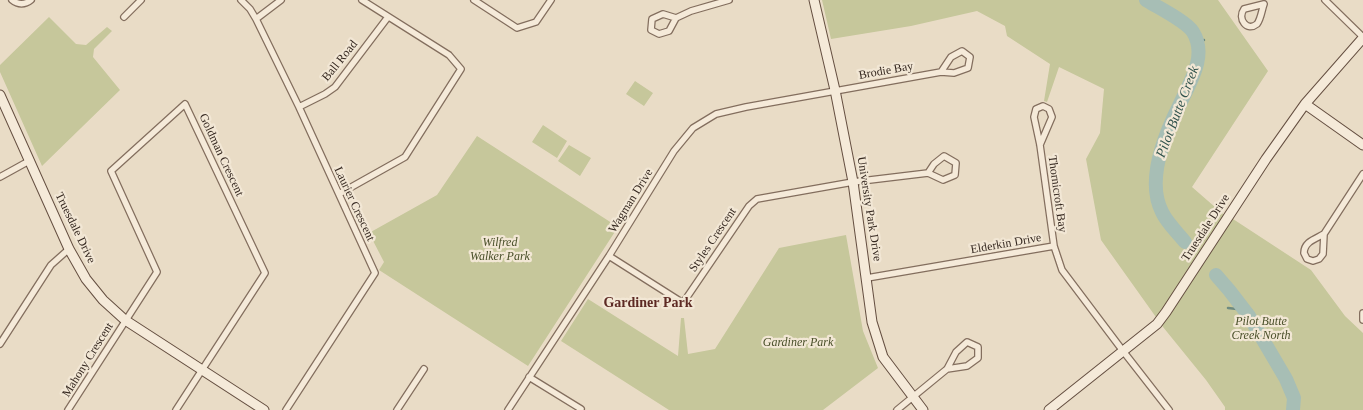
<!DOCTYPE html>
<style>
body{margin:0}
canvas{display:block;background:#e9dcc6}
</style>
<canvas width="1363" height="410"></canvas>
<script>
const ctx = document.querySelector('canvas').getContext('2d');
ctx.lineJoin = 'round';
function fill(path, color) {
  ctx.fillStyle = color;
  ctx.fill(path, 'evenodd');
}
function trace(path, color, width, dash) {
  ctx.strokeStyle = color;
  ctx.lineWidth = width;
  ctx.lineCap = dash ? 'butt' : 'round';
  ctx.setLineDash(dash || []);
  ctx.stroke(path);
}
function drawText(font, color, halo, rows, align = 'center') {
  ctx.font = font + ' Georgia,serif';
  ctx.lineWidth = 4.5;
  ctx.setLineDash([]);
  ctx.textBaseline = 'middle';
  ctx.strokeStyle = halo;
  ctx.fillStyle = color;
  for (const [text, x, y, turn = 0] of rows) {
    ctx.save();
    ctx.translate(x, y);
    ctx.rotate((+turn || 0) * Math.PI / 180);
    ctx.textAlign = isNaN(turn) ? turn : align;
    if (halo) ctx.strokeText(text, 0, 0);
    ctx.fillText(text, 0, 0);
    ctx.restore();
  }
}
fill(new Path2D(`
 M822 0H1218L1268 71 1192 187 1223 214 1233 219 1311 270 1345 316 1363 333V410H1225V407L1206 380 1163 327 1101 240 1086 159 1100 133 1104 89 1059 67 1047 102 1044 101 1050 64 1007 36 1005 26 977 11 911 26 831 39Z
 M49 17 76 44 86 45 107 27 112 31 94 49 93 57 120 90 42 166 0 72V65Z
 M635 81 653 93 644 106 626 94Z
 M543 125 567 141 557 158 532 142Z
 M477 136 618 227 528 366 379 270 384 262 369 233 437 195Z
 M569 145 591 158 580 176 558 161Z
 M846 235 863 331 878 368 823 410H669L561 341 588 299 678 356 681 318H684L688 354 715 349 779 248Z`), '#c6c79b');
trace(new Path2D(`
 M1198 45 1200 41 1204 40
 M1228 308 1237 309 1246 313
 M1249 316 1251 310`), '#6f8b81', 2.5);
trace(new Path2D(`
 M1146 0C1157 7 1186 21 1193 32 1208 56 1189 84 1179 106 1164 136 1146 181 1162 212 1167 223 1178 233 1185 242
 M1216 275 1229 290 1249 316 1286 379 1294 398 1293 410`), '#a7beb5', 14);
const street = new Path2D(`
 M12 0C18 5 25 5 31 0
 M241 0 250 9 256 19 299 107 375 273 286 410
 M474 0 517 28 536 22 551 0
 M1325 0 1363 37
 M1264 4C1262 9 1261 19 1257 24 1247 32 1237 19 1244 9Z
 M124 17 141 0
 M676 18 663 14 652 19 651 30 659 34 669 31 676 18 691 11 729 0
 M256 19 281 0
 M299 107 325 94 335 87 388 17
 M1040 145 1052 117 1049 109 1043 106 1036 109 1034 117 1040 145 1054 246
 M0 177 29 161
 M339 194 405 157 461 69 449 55 362 0
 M1324 234 1323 254 1319 259 1313 261 1307 259 1304 253C1304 242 1315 239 1324 234Z
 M1324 234 1363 174
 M609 256 683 303 749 206 757 199 853 182 928 173 943 180 955 175 956 163 944 156 934 164 928 173
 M867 278 1054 246 1062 270 1123 351 1169 410
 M1363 313V320
 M0 344 51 265 69 249
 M529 377 581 409
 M68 410 157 272 111 171 185 104 265 273 176 410
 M397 410 424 369
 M508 410 609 256 674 151 693 128 716 114 746 107 941 72 954 73 968 68 970 57 962 51 951 57 941 72
 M897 410 947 369 956 352 967 342 978 347V358L967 366 947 369`);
const secondary = new Path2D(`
 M814 0 835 90 853 182 872 322 883 357 923 410
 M0 95 69 249 86 279 103 300 125 320 264 410
 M1305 104 1363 145
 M1049 410 1157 324 1166 312 1266 159 1305 104 1363 38`);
trace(street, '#836e5e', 8);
trace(secondary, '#654f41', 11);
trace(street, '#f5ead9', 5.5);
trace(secondary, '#f5ead9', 9);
drawText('12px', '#352820', '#f2e7d5', [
 ["Ball Road",340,61,-51],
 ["Brodie Bay",886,71,-10],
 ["Goldman Crescent",221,155,65],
 ["Thornicroft Bay",1057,194,82],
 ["Wagman Drive",631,201,-58],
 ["Laurier Crescent",354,204,65],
 ["University Park Drive",869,209,81],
 ["Truesdale Drive",75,228,64],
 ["Truesdale Drive",1206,228,-57],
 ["Styles Crescent",713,240,-56],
 ["Elderkin Drive",1006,244,-10],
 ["Mahony Crescent",88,360,-58]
]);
drawText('italic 12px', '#494f29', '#f2e7d5', [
 ["Wilfred",500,243],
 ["Walker Park",500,257],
 ["Pilot Butte",1261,322],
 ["Creek North",1261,336],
 ["Gardiner Park",798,343]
]);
drawText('italic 14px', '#31534d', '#f2e7d5', [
 ["Pilot Butte Creek",1178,112,-69]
]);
drawText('bold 14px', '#5d2a24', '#f2e7d5', [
 ["Gardiner Park",648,303]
]);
</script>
